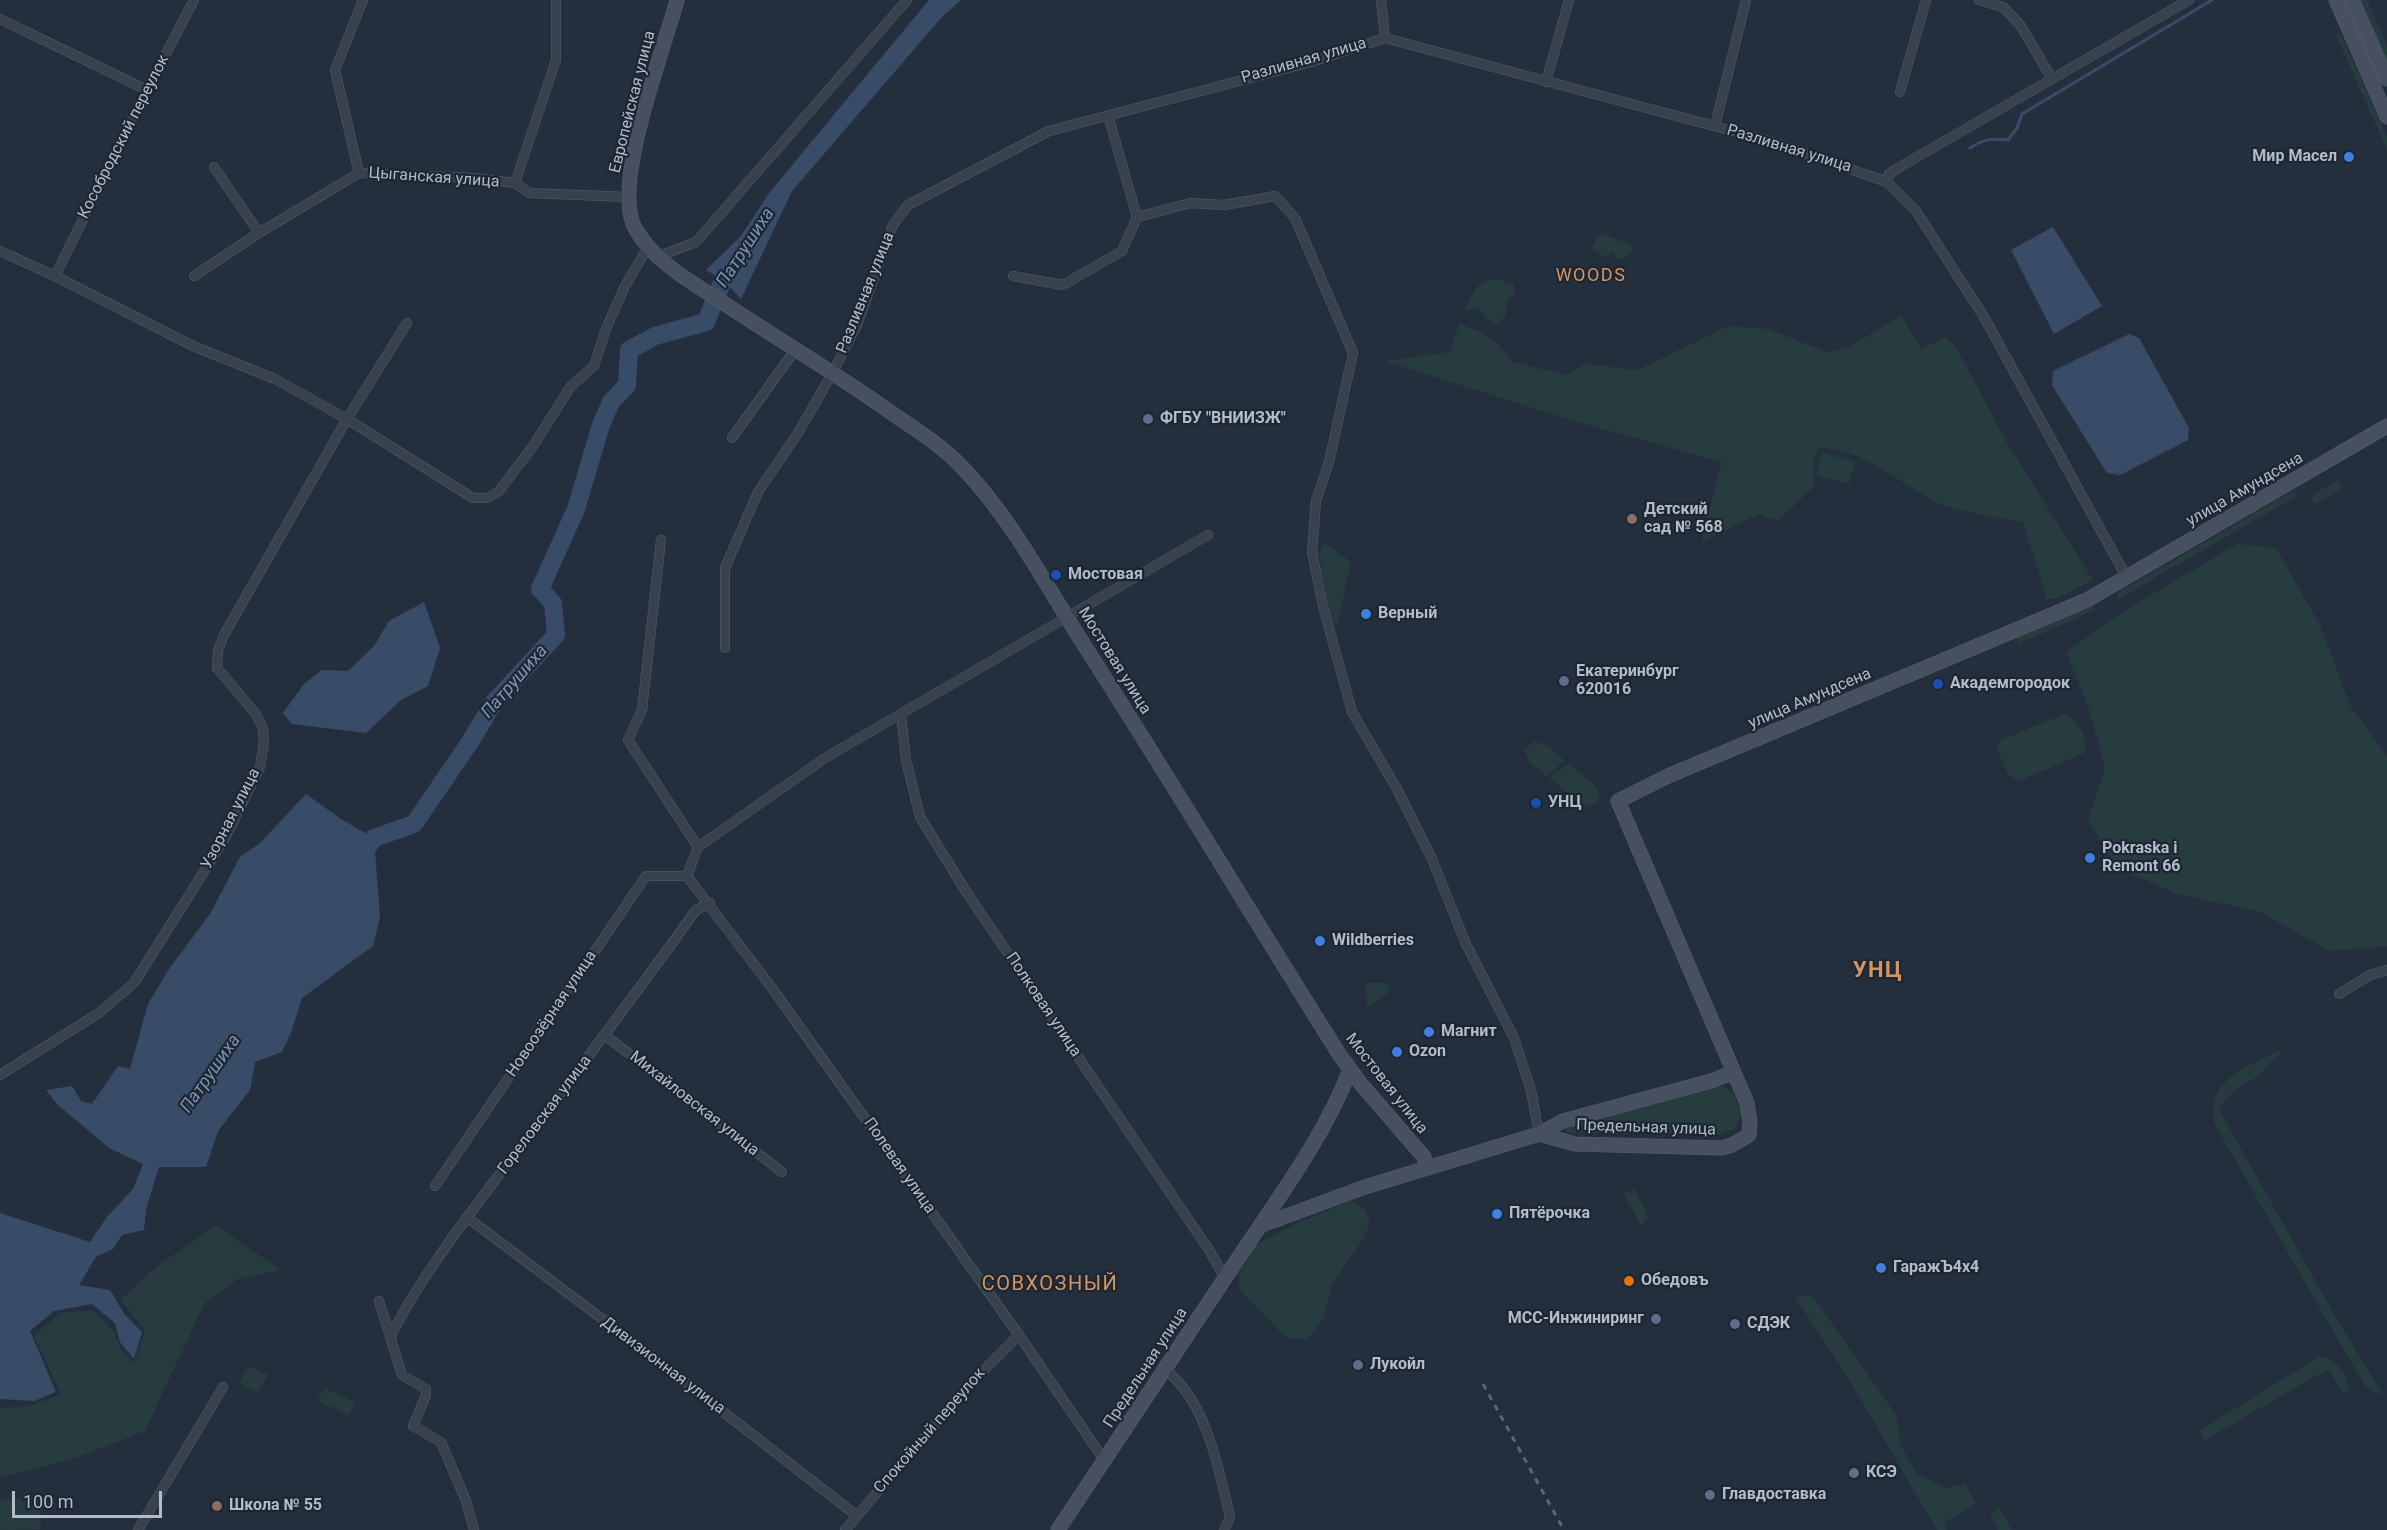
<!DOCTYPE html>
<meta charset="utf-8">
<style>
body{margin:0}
#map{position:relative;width:2387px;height:1530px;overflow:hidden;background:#242f3e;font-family:Roboto,sans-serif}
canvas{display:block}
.scale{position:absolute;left:12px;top:1491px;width:150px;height:27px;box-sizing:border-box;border:3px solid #b4bcc9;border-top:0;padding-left:8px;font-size:18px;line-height:21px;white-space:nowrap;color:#b4bcc9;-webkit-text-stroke:4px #1d2633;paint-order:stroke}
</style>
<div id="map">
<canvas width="2387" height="1530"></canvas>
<div class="scale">100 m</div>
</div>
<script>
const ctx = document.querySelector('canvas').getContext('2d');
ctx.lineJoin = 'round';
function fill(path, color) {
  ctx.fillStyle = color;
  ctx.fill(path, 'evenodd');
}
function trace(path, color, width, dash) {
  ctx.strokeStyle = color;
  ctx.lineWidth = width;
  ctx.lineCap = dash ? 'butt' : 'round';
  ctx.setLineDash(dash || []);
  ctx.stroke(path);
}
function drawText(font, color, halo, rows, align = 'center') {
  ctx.font = font + ' Roboto,sans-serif';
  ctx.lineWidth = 4.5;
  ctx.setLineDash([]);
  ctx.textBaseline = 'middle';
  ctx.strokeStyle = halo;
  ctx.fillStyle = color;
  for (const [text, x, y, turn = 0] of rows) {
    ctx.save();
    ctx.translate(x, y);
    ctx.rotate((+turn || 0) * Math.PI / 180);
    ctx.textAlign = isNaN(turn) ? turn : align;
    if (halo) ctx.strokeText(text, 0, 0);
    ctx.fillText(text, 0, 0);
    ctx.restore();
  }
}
fill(new Path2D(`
 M2360 0H2367L2387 45V62Z
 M2335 33 2341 34 2387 137V150Z
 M1602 234 1631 245 1633 250 1621 259 1615 258 1614 252 1611 251 1606 258 1592 248 1598 236Z
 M1501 279 1507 285 1514 284V296L1507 299 1506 315 1497 325 1487 319 1479 308 1465 310C1476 289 1474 281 1501 279Z
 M1901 315 1921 349 1945 337 1956 347 2006 441 2093 580 2056 599H2047L2023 522C2001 517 1957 512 1938 503 1900 484 1862 447 1819 448L1813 463V487L1778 521 1759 514 1701 542 1722 462 1574 421 1384 361 1450 352 1459 324C1478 329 1503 342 1510 361L1565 375 1586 364 1638 370 1728 326 1767 329 1828 352 1850 347Z
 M1822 453 1855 462 1849 484 1816 475Z
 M2338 480 2343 488 2315 504 2312 499 2315 493Z
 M2292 491 2299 495 2118 599 2116 594Z
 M2237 544 2276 548 2320 625 2351 707 2387 756V946L2329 951 2261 912 2174 893 2116 867 2088 819 2105 768 2089 709 2066 652 2119 614Z
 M1327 545 1351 562 1338 622 1335 623 1331 619 1319 554 1322 546Z
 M2093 604 2095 610 2019 644 2017 637Z
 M2065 714C2079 721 2087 737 2086 752L2019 781 2008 775 1997 748 2001 740Z
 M1533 742C1546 741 1556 753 1565 761L1546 776 1530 762 1524 750Z
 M1569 764 1597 787 1600 798 1598 802 1585 806 1549 778Z
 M1365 983H1384L1388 987V993L1367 1007Z
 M2279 1050 2280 1053 2257 1077 2237 1088 2218 1108 2335 1316 2382 1393 2376 1394 2366 1387C2314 1300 2265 1211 2214 1123 2206 1079 2246 1069 2279 1050Z
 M1720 1085 1734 1093 1742 1115 1734 1129 1718 1135 1566 1133 1564 1126Z
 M1635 1189 1648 1218 1641 1225 1623 1193Z
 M1351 1201 1365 1209 1370 1222 1364 1238 1332 1284 1323 1320 1307 1340 1285 1337 1239 1289V1273L1255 1245 1300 1222Z
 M216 1226 281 1270 239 1278 204 1304 145 1431 75 1458 0 1478V1408L30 1406 61 1394 34 1336 60 1313 92 1310 112 1329 122 1352 134 1363 145 1331 121 1300 157 1266Z
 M1812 1295 1896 1415 1901 1446 1917 1474 1946 1488 1965 1484 1976 1503 1944 1523 1947 1530H1937L1850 1381 1795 1297Z
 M2320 1356C2336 1359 2346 1373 2350 1389L2343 1393 2328 1369 2205 1440 2199 1431Z
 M248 1366 268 1375 258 1393 239 1383Z
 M324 1388 355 1402 349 1415 317 1401Z
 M42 1495 40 1529 0 1530V1500Z
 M1998 1506 2012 1530H1998L1991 1515Z`), '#263c3f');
fill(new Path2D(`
 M929 0H961L942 17 792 191 741 299 723 280 706 270 741 236 769 193Z
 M2053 227 2102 306 2054 334 2011 250Z
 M2129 334 2139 338 2189 428 2188 440 2120 475 2107 473 2052 385 2053 371Z
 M424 602 440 648 428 686 401 700 366 733 292 724 283 713 304 684 322 670 348 671 374 646 389 621Z
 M306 794 341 819 374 838 380 917 373 946 302 998 291 1033 282 1052 255 1062 250 1090 218 1131 206 1167H159L146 1209 144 1230 122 1235 113 1249 96 1257 79 1285 110 1290 125 1315 142 1332 134 1359 120 1342 115 1323 92 1304 54 1311 30 1331 56 1392 34 1401 0 1399V1213L90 1242 107 1217 133 1189 143 1164 109 1148 57 1104 46 1090 72 1086 81 1101 92 1104 118 1066 130 1069 148 1004 169 969 210 914 240 857 259 844Z`), '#394c67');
trace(new Path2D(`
 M1970 148C1983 139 1992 138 2008 140L2017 128 2022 114 2212 0`), '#394c67', 3);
trace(new Path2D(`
 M360 858 374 838 414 824 470 742 494 702 556 635 553 603 540 589 576 509 601 425 611 402 627 385 629 350 655 336 706 322 723 280 737 259`), '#394c67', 18);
const street = new Path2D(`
 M1381 0 1385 38
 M1979 0 2003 7 2021 26 2052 79
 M0 19 147 90
 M1546 82 1569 0
 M1900 92 1926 0
 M1715 126 1746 0
 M214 167 259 233
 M359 173 335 70 363 0
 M1887 182 1889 174 1898 168 2189 0
 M515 183 556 60V0
 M1137 217 1191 203 1224 205 1275 196 1295 218 1353 353 1329 462 1316 501 1312 552 1323 606 1352 712 1397 789 1432 859 1466 944 1514 1038 1531 1090 1539 1134
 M0 251 55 276 193 346 275 379 347 419 473 498H487L499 491 533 446 571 386 594 366 606 329 625 286 648 247
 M659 256 696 242 907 0
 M55 276 147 90 194 0
 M194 276 259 233 359 173 473 178 515 183 529 193 628 197
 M1013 276 1063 285 1122 251 1137 217 1108 115
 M732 438 795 350
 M661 540 642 710 628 740 698 847
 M725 648V568L758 492 798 433 833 372 857 325 893 225 908 205 1049 131 1311 62 1385 38 1770 141 1887 182 1916 211 1984 317 2127 578
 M901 714 906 760 920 817 967 893 1209 1250 1225 1278
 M687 876 772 988 1019 1335 1104 1460
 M687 876 698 847 825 758 1208 535
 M2339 994 2370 975 2387 970
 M606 1036 782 1172
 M0 1075 99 1013 134 983 225 838 260 767 264 742 263 729 256 714 217 668 218 650 224 635 347 419 407 323
 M435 1186 646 876H687
 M468 1218 641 1348 856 1515
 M379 1301 402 1375 426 1389V1395L413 1426 441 1442 466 1501 474 1530
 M391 1336C421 1275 470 1214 511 1159 573 1077 636 994 696 910L710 903
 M1165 1369C1207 1403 1218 1466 1230 1517L1224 1530
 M138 1530 223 1387
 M845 1530 966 1388 1019 1335`);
const secondary = new Path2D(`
 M677 0C664 50 611 185 635 228 653 260 686 279 716 298 775 338 838 374 896 416 918 431 942 446 960 465 1012 518 1046 586 1086 648 1172 782 1254 919 1339 1054L1361 1084 1424 1157 1428 1167
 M2336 0 2387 117
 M2352 0 2387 79
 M1539 1134 1575 1144 1722 1148 1732 1145 1749 1135 1750 1122 1747 1103 1618 801 1668 776 2087 600 2387 426
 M1262 1225 1365 1187 1539 1134 1563 1121 1711 1081 1734 1072
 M1058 1530C1118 1439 1179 1348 1239 1257 1279 1197 1324 1137 1350 1070`);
trace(street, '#565f6c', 10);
trace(secondary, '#565f6c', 15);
trace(street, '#38414e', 9);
trace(secondary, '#465061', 14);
trace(new Path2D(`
 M1483 1384 1564 1530`), '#5a6575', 3, [6, 6]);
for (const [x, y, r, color] of [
 [2349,157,6,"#3f7fe0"],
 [1148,419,6,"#5c6f8a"],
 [1632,519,6,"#8d6e63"],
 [1056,575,6,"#1a4fb4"],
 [1366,614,6,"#3f7fe0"],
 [1564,681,6,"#5c6f8a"],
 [1938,684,6,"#1a4fb4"],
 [1536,803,6,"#1a4fb4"],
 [2090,858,6,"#3f7fe0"],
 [1320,941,6,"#3f7fe0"],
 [1429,1032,6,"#3f7fe0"],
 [1397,1052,6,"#3f7fe0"],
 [1497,1214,6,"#3f7fe0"],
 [1881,1268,6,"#3f7fe0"],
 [1629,1281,6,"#e8710a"],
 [1656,1319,6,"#5c6f8a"],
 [1735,1324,6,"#5c6f8a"],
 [1358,1365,6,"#5c6f8a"],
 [1854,1473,6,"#5c6f8a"],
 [1710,1495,6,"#5c6f8a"],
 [217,1506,6,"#8d6e63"]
]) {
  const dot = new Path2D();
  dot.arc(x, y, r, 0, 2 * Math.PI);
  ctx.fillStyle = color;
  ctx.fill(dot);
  trace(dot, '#1d2633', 2);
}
drawText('16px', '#b4bcc9', '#1d2633', [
 ["Разливная улица",1304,61,-16],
 ["Европейская улица",633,102,-76],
 ["Кособродский переулок",124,137,-63],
 ["Разливная улица",1789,149,17],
 ["Цыганская улица",434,178,4],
 ["Разливная улица",866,293,-68],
 ["улица Амундсена",2245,490,-30],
 ["Мостовая улица",1114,661,58],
 ["улица Амундсена",1810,699,-23],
 ["Узорная улица",231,819,-63],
 ["Полковая улица",1043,1005,56],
 ["Новоозёрная улица",552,1014,-56],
 ["Мостовая улица",1386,1084,52],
 ["Михайловская улица",694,1104,38],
 ["Гореловская улица",545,1115,-53],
 ["Предельная улица",1646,1128,2],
 ["Полевая улица",899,1166,55],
 ["Дивизионная улица",663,1366,37],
 ["Предельная улица",1146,1368,-57],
 ["Спокойный переулок",930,1431,-49]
]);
drawText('bold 16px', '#b4bcc9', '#1d2633', [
 ["Мир Масел",2337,157,"right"],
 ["ФГБУ \"ВНИИЗЖ\"",1160,419],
 ["Детский",1644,510],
 ["сад № 568",1644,528],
 ["Мостовая",1068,575],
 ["Верный",1378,614],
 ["Екатеринбург",1576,672],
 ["620016",1576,690],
 ["Академгородок",1950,684],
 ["УНЦ",1548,803],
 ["Pokraska i",2102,849],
 ["Remont 66",2102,867],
 ["Wildberries",1332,941],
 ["Магнит",1441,1032],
 ["Ozon",1409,1052],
 ["Пятёрочка",1509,1214],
 ["ГаражЪ4х4",1893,1268],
 ["Обедовъ",1641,1281],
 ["МСС-Инжиниринг",1644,1319,"right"],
 ["СДЭК",1747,1324],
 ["Лукойл",1370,1365],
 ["КСЭ",1866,1473],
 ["Главдоставка",1722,1495],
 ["Школа № 55",229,1506]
], 'left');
drawText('italic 18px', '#7c92b1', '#1d2633', [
 ["Патрушиха",746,248,-57],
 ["Патрушиха",515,682,-49],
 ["Патрушиха",211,1074,-55]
]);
ctx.letterSpacing = '1.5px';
drawText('18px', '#d59563', '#1d2633', [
 ["WOODS",1591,276]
]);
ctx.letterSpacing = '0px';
ctx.letterSpacing = '1.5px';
drawText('20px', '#d59563', '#1d2633', [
 ["СОВХОЗНЫЙ",1050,1285]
]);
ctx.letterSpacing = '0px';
ctx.letterSpacing = '1.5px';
drawText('bold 22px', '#d59563', '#1d2633', [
 ["УНЦ",1878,971]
]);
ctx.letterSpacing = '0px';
</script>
